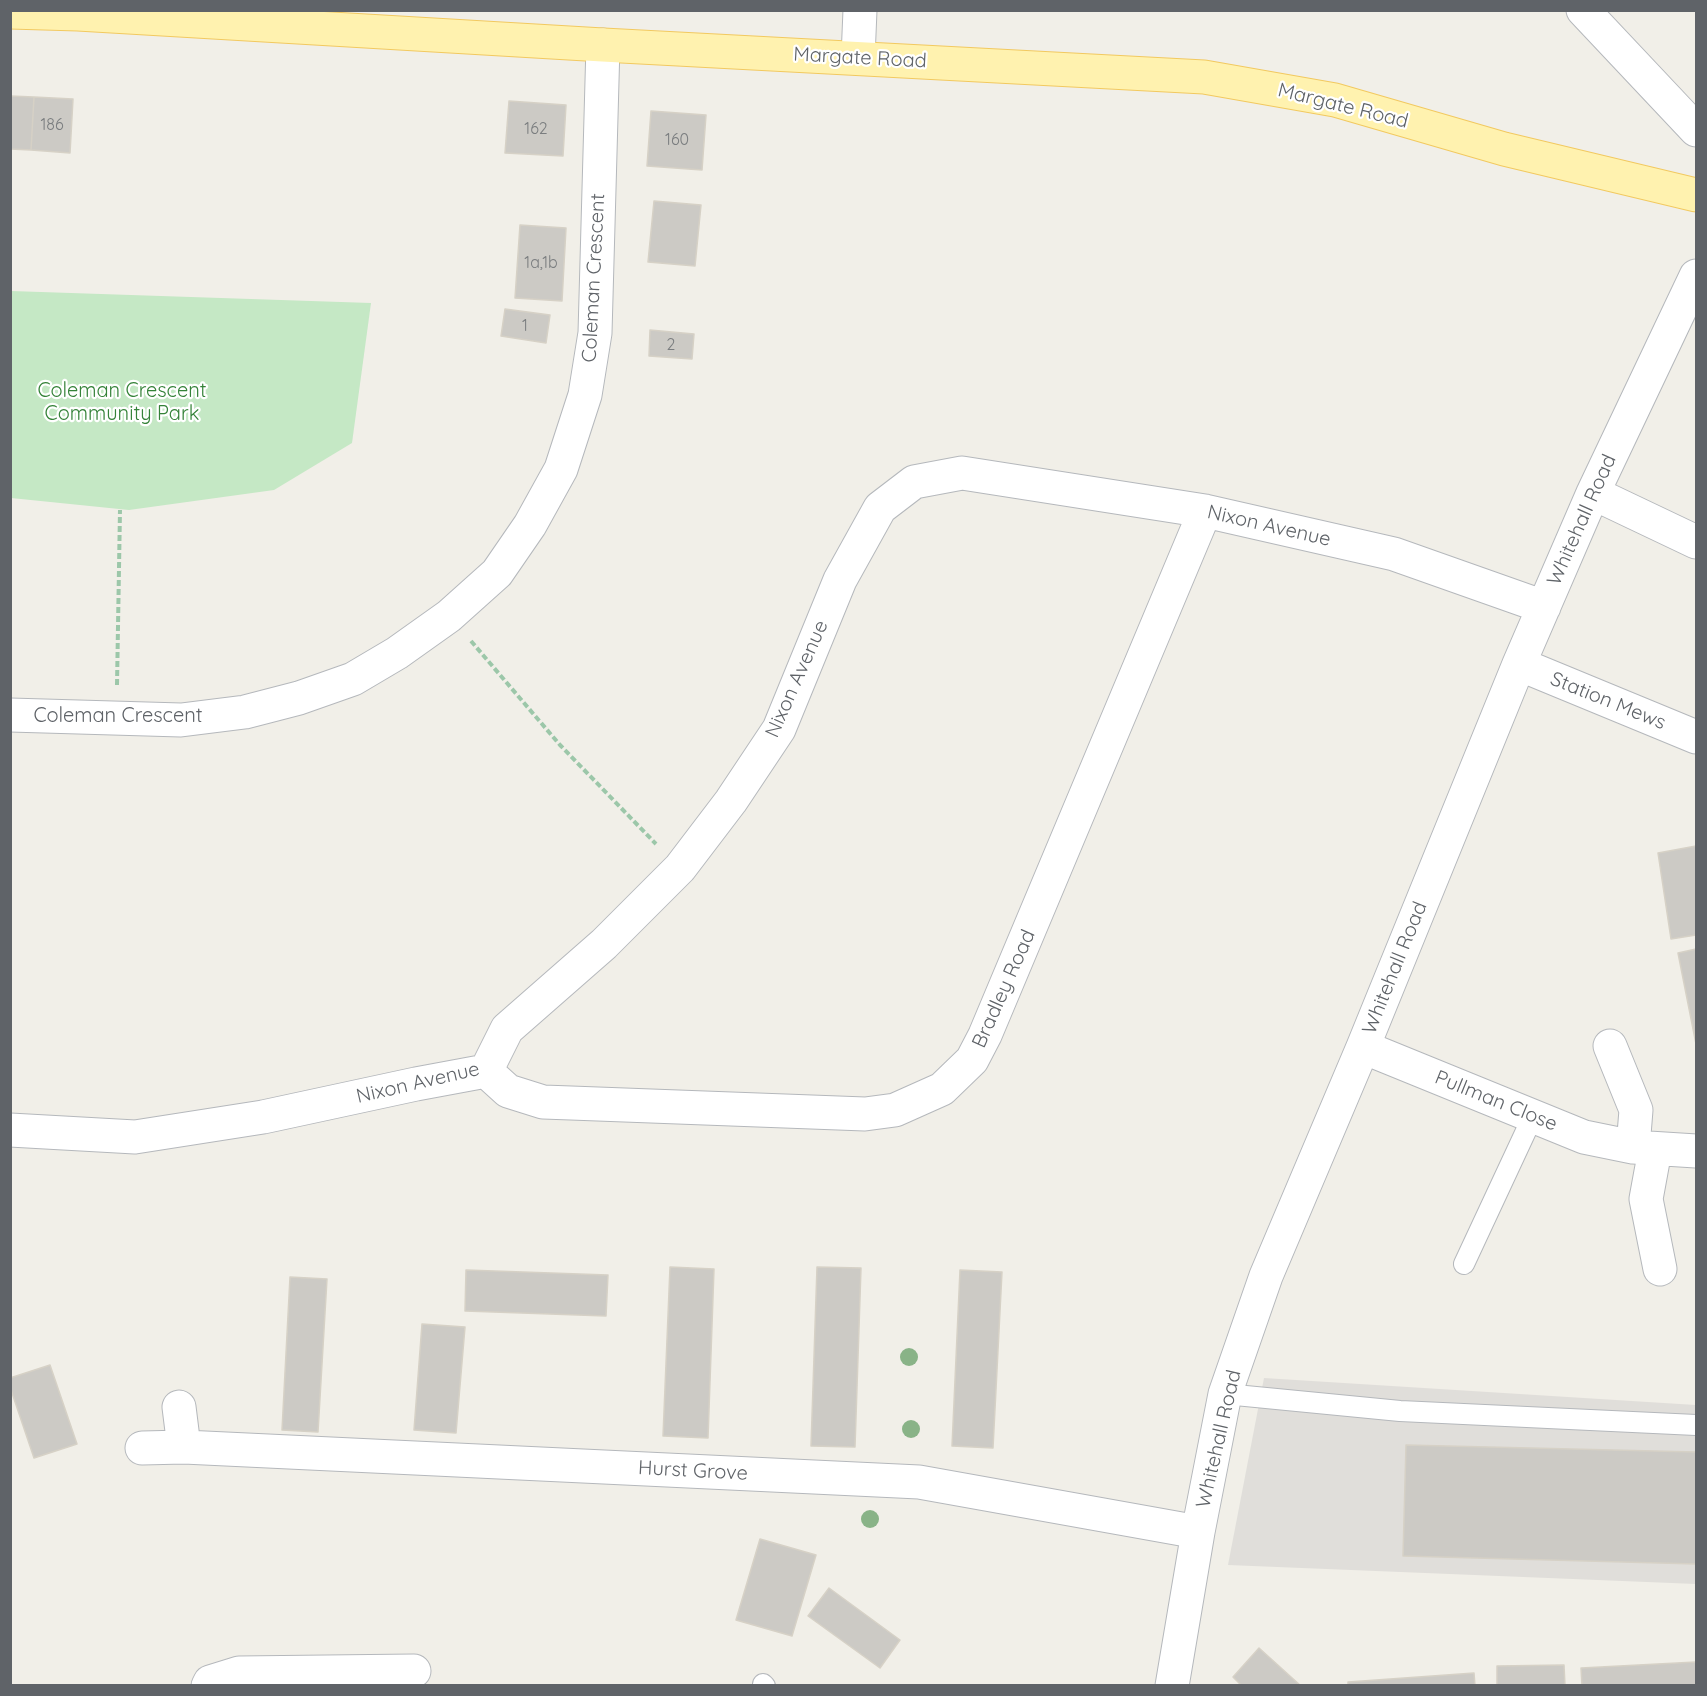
<!DOCTYPE html>
<style>
body{margin:0}
#map{position:relative;width:1707px;height:1696px;overflow:hidden;background:#f1efe8;font-family:Quicksand,sans-serif}
canvas{display:block}
.frame{position:absolute;inset:0;border:12px solid #5f6368;pointer-events:none}
</style>
<div id="map">
<canvas width="1707" height="1696"></canvas>
<div class="frame"></div>
</div>
<script>
const ctx = document.querySelector('canvas').getContext('2d');
ctx.lineJoin = 'round';
function fill(path, color) {
  ctx.fillStyle = color;
  ctx.fill(path, 'evenodd');
}
function trace(path, color, width, dash) {
  ctx.strokeStyle = color;
  ctx.lineWidth = width;
  ctx.lineCap = dash ? 'butt' : 'round';
  ctx.setLineDash(dash || []);
  ctx.stroke(path);
}
function drawText(font, color, halo, rows, align = 'center') {
  ctx.font = font + ' Quicksand,sans-serif';
  ctx.lineWidth = 4.5;
  ctx.setLineDash([]);
  ctx.textBaseline = 'middle';
  ctx.strokeStyle = halo;
  ctx.fillStyle = color;
  for (const [text, x, y, turn = 0] of rows) {
    ctx.save();
    ctx.translate(x, y);
    ctx.rotate((+turn || 0) * Math.PI / 180);
    ctx.textAlign = isNaN(turn) ? turn : align;
    if (halo) ctx.strokeText(text, 0, 0);
    ctx.fillText(text, 0, 0);
    ctx.restore();
  }
}
fill(new Path2D(`
 M1264 1378 1696 1405V1584L1228 1565Z`), '#e0deda');
fill(new Path2D(`
 M11 291 371 303 352 443 274 490 129 510 11 498Z`), '#c5e8c5');
const building = new Path2D(`
 M10 96 34 97 31 150 10 149Z
 M34 97 73 99 70 153 31 150Z
 M509 101 566 105 563 156 505 153Z
 M651 111 706 115 702 170 647 166Z
 M654 201 701 205 695 266 648 262Z
 M520 225 566 228 562 301 515 298Z
 M505 309 550 315 546 343 501 336Z
 M650 330 694 334 692 359 649 356Z
 M1696 846V935L1671 939 1658 853Z
 M1696 949V1044L1678 953Z
 M670 1267 714 1269 708 1438 663 1436Z
 M817 1267 861 1268 855 1447 811 1446Z
 M466 1270 608 1275 606 1316 465 1311Z
 M960 1270 1002 1272 993 1448 952 1446Z
 M290 1277 327 1279 318 1432 282 1430Z
 M422 1324 465 1327 456 1433 414 1430Z
 M50 1365 77 1444 34 1458 10 1387V1378Z
 M1406 1445 1696 1452V1564L1403 1556Z
 M760 1539 816 1555 792 1636 736 1620Z
 M829 1588 900 1640 880 1668 808 1616Z
 M1259 1648 1301 1686H1242L1233 1677Z
 M1696 1662V1686H1582L1581 1668Z
 M1564 1665 1565 1686H1497V1666Z
 M1474 1673 1475 1686H1348V1682Z`);
fill(building, '#cccac5');
trace(building, '#d6d1c6', 1.5);
const lane = new Path2D(`
 M1464 1264 1533 1116
 M1225 1394 1400 1411 1696 1425
 M763 1684 765 1686`);
const street = new Path2D(`
 M1583 10 1696 130
 M858 58 860 10
 M1593 493 1696 542
 M1519 664 1696 737
 M10 715 181 720 245 712 299 698 353 679 397 653 449 616 497 573 530 525 561 469 585 395 595 333 603 45
 M1610 1046 1636 1110 1633 1147
 M1363 1047 1584 1137 1633 1147 1696 1151
 M486 1071 507 1029 604 944 680 868 731 801 779 729 840 580 880 508 914 482 962 473 1205 511 1394 554 1544 607
 M486 1071 508 1091 543 1102 571 1103 865 1114 895 1110 942 1089 972 1060 985 1035 1205 511
 M10 1130 135 1137 263 1117 416 1084 486 1071
 M1655 1150 1646 1199 1660 1269
 M179 1407 184 1447
 M142 1448 184 1447 919 1482 1198 1532
 M208 1686 210 1682 239 1673 414 1671
 M1172 1686 1198 1532 1225 1394 1266 1276 1363 1047 1519 664 1593 493 1696 276`);
const primary = new Path2D(`
 M10 12 78 14 603 45 1204 77 1335 100 1504 149 1696 195`);
trace(lane, '#b5b8bc', 22);
trace(street, '#b5b8bc', 35);
trace(primary, '#f2c960', 35);
trace(new Path2D(`
 M471 641 560 745 656 844
 M117 685 120 510`), '#9cc7a9', 4, [6, 3]);
trace(lane, '#fff', 20);
trace(street, '#fff', 33);
trace(primary, '#fff2af', 33);
ctx.fillStyle = '#89b387';
for (const [x, y] of [
 [909,1357],
 [911,1429],
 [870,1519]
]) {
  ctx.beginPath();
  ctx.arc(x, y, 9, 0, 2 * Math.PI);
  ctx.fill();
}
drawText('16px', '#7a7d7f', null, [
 ["186",52,125],
 ["162",536,129],
 ["160",677,140],
 ["1a,1b",541,263],
 ["1",525,326],
 ["2",671,345]
]);
drawText('20px', '#5f6368', '#fff', [
 ["Margate Road",860,58,3],
 ["Margate Road",1343,106,14],
 ["Coleman Crescent",594,278,-87],
 ["Whitehall Road",1582,520,-66],
 ["Nixon Avenue",1269,526,13],
 ["Nixon Avenue",797,679,-66],
 ["Station Mews",1608,701,22],
 ["Coleman Crescent",118,716],
 ["Whitehall Road",1395,968,-68],
 ["Bradley Road",1004,989,-66],
 ["Nixon Avenue",418,1083,-13],
 ["Pullman Close",1496,1101,22],
 ["Whitehall Road",1219,1439,-77],
 ["Hurst Grove",693,1471,3]
]);
drawText('20px', '#348238', '#fff', [
 ["Coleman Crescent",122,391],
 ["Community Park",122,414]
]);
</script>
